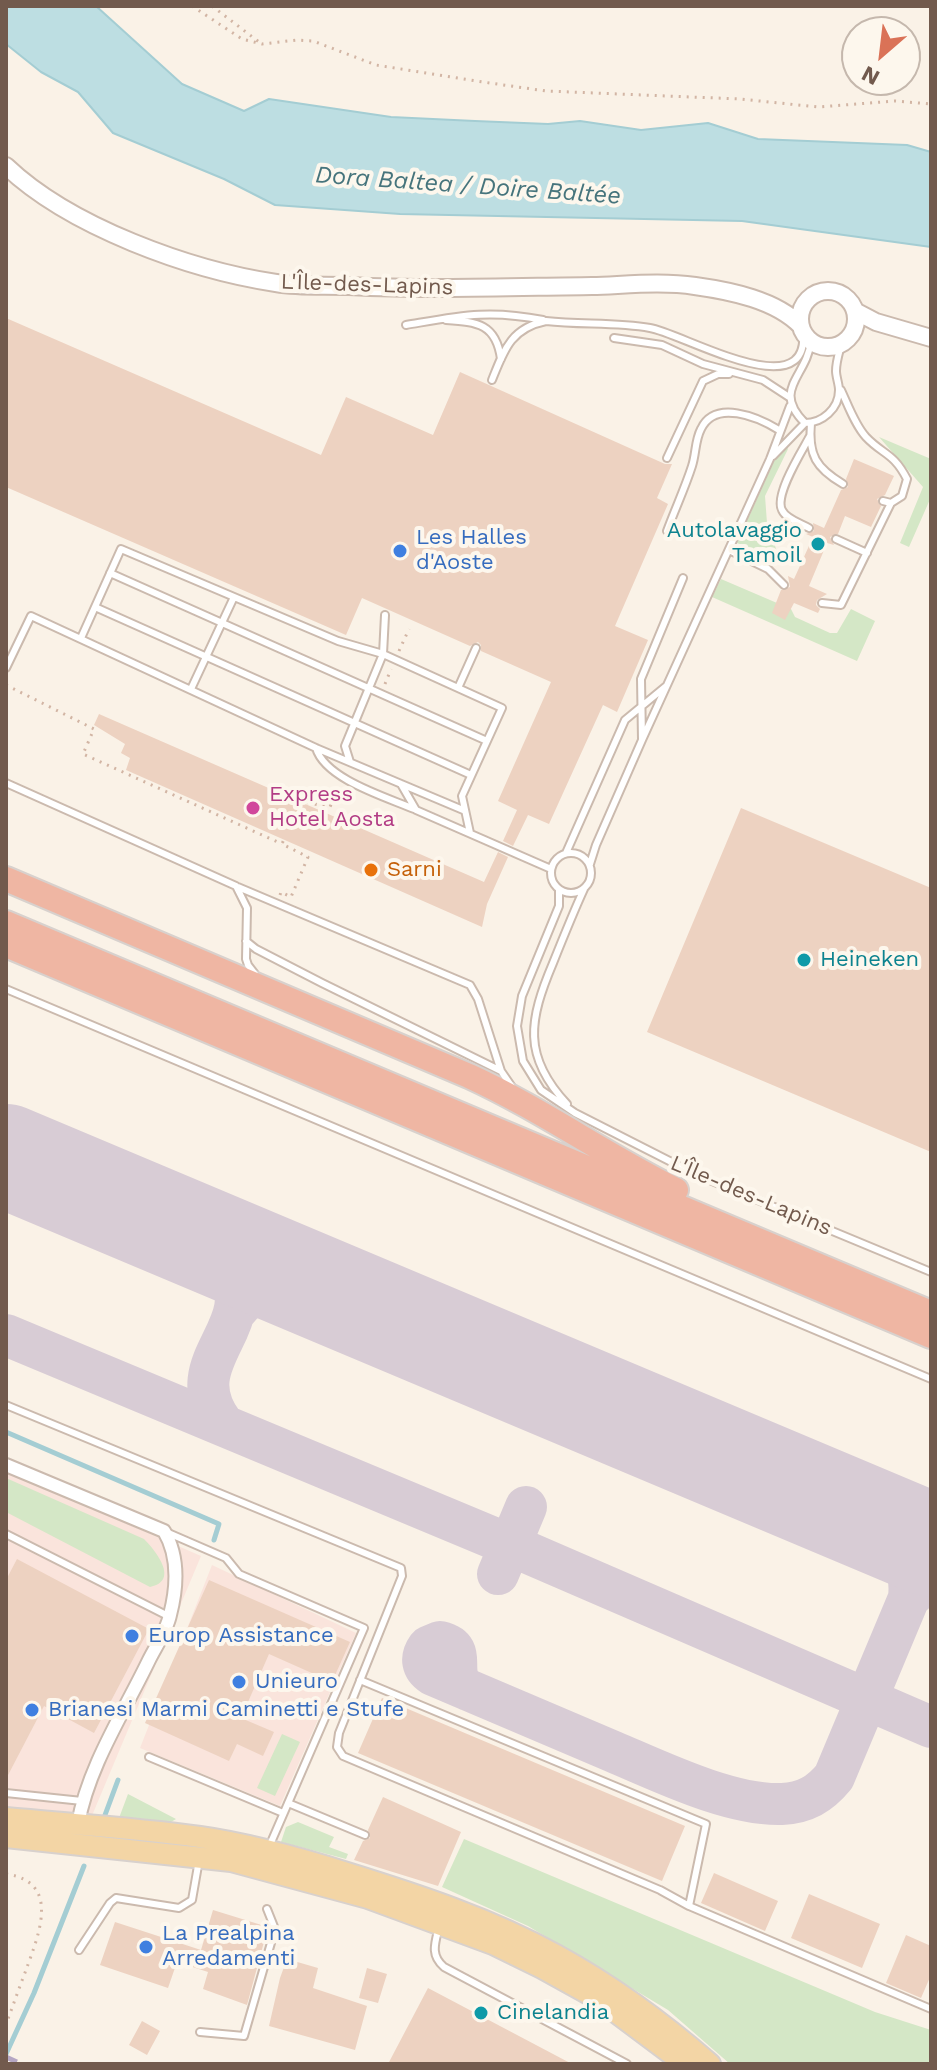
<!DOCTYPE html>
<meta charset="utf-8">
<style>
body{margin:0}
#map{position:relative;width:937px;height:2070px;overflow:hidden;background:#faf2e7;font-family:"Work Sans",sans-serif}
canvas{display:block}
.frame{position:absolute;inset:0;border:8px solid #725a4d;pointer-events:none}
.north{position:absolute;left:841px;top:16px;width:80px;height:80px;box-sizing:border-box;background:#fdf7ed;border:2px solid #c5b8ad;border-radius:50%;rotate:208deg;font-size:22px;font-weight:700;line-height:32px;text-align:center;color:#725a4d}
.north::after{content:'';display:block;margin:auto;width:28px;height:36px;background:#da7257;clip-path:polygon(50% 0,100% 100%,50% 72%,0 100%)}
</style>
<div id="map">
<canvas width="937" height="2070"></canvas>
<div class="frame"></div>
<div class="north">N</div>
</div>
<script>
const ctx = document.querySelector('canvas').getContext('2d');
ctx.lineJoin = 'round';
function fill(path, color) {
  ctx.fillStyle = color;
  ctx.fill(path, 'evenodd');
}
function trace(path, color, width, dash) {
  ctx.strokeStyle = color;
  ctx.lineWidth = width;
  ctx.lineCap = dash ? 'butt' : 'round';
  ctx.setLineDash(dash || []);
  ctx.stroke(path);
}
function drawText(font, color, halo, rows, align = 'center') {
  ctx.font = font + ' "Work Sans",sans-serif';
  ctx.lineWidth = 8;
  ctx.setLineDash([]);
  ctx.textBaseline = 'middle';
  ctx.strokeStyle = halo;
  ctx.fillStyle = color;
  for (const [text, x, y, turn = 0] of rows) {
    ctx.save();
    ctx.translate(x, y);
    ctx.rotate((+turn || 0) * Math.PI / 180);
    ctx.textAlign = isNaN(turn) ? turn : align;
    if (halo) ctx.strokeText(text, 0, 0);
    ctx.fillText(text, 0, 0);
    ctx.restore();
  }
}
fill(new Path2D(`
 M6 1471 201 1556 91 1818 6 1812Z
 M212 1565 356 1633 280 1806 140 1748Z`), '#fae4dc');
fill(new Path2D(`
 M879 437 931 459V497L909 547 900 543 923 487Z
 M785 444 788 449 765 496 767 523 780 560 737 543 779 450Z
 M721 579 791 609 795 617 830 633H837L851 609 875 621 857 661 712 597Z
 M6 1478 144 1539C156 1551 180 1581 150 1587L6 1512Z
 M282 1734 300 1742 275 1796 257 1788Z
 M128 1794 176 1819 171 1822 119 1818Z
 M298 1822 334 1837 329 1847 348 1854 346 1859 281 1842 286 1827Z
 M464 1839 875 2012 931 2030V2064H730L668 2010 528 1926 442 1887Z`), '#d4e7c6');
const water = new Path2D(`
 M6 6H96L182 84 244 111 269 99 391 117 475 121 548 124 580 121 641 130 708 123 758 139 907 145 931 152V247L742 221 400 214 275 205 224 179 113 133 78 92 41 72 6 44Z`);
fill(water, '#bddee2');
trace(water, '#a4cdd3', 2);
trace(new Path2D(`
 M6 1432 219 1524 214 1540
 M105 1815 118 1780
 M6 2054 34 1993 84 1866`), '#a4cdd3', 5);
trace(new Path2D(`
 M193 1234C205 1245 219 1255 227 1269 263 1328 175 1361 223 1424
 M235 1312C260 1280 283 1285 319 1287
 M6 1335 510 1545 931 1727
 M866 1518C894 1540 913 1560 909 1598
 M498 1574 526 1507
 M468 1690C443 1674 471 1649 440 1642L428 1647C420 1658 422 1668 433 1675 493 1700 553 1726 614 1752 661 1772 731 1806 782 1804 805 1803 820 1794 834 1777L909 1598 931 1578`), '#d8ccd5', 42);
trace(new Path2D(`
 M6 1156 931 1545`), '#d8ccd5', 104);
fill(new Path2D(`
 M6 318 321 455 346 397 433 435 460 372 665 464H672L657 498 668 504 615 626 648 640 617 712 603 705 549 824 528 815 513 846 503 841 517 810 498 801 551 682 481 651V645L478 642 470 646 362 598 346 635 6 487Z
 M854 459 894 476 885 495 877 499 881 506 871 527 845 516 838 534 830 537 834 545 827 543 809 586 827 594 817 600 816 605 820 609 818 613 794 603 785 620 772 613 781 590 790 587 788 576 794 579 813 537 806 534 814 531 813 523 824 528 841 490 848 487 846 479Z
 M99 714 484 882 498 852 508 857 487 904 482 927 126 770 130 758 121 753 125 744 94 725Z
 M741 808 931 888V1152L647 1032Z
 M17 1559 149 1629 94 1733 44 1706 6 1779V1580Z
 M209 1580 350 1642 332 1682 269 1654 241 1718 274 1732 263 1756 237 1744 229 1761 145 1723Z
 M382 1698 685 1826 662 1881 358 1753Z
 M383 1797 461 1832 438 1886 354 1860 363 1841 370 1838 368 1830Z
 M714 1873 778 1901 765 1931 701 1903Z
 M809 1894 880 1924 862 1968 791 1938Z
 M213 1910 268 1927 247 2005 203 1989 208 1972 177 1962 168 1988 100 1965 115 1922 201 1950Z
 M906 1935 931 1946V1975L921 1998 886 1983Z
 M287 1959 318 1968 313 1988 367 2006 355 2050 269 2026 280 1978Z
 M367 1968 387 1974 378 2003 359 1998Z
 M428 1988 572 2064H388Z
 M142 2021 160 2031 147 2055 129 2045Z`), '#edd2c1');
const service = new Path2D(`
 M446 320C478 322 496 324 501 359
 M406 325C459 316 488 309 543 320
 M614 338 662 345 703 364 763 380 789 397
 M811 341C807 377 771 389 805 423 822 423 839 409 839 390 839 384 836 377 836 371 836 362 839 353 841 345
 M492 380C504 350 511 328 546 321 581 325 616 322 650 328 682 333 810 409 803 332
 M841 390C848 405 855 425 866 437 883 455 893 452 907 479L902 496 891 503 883 501
 M811 423C808 455 816 468 843 484
 M773 456 805 423
 M667 458 703 381 718 374H729
 M809 528C800 523 786 519 782 510 774 495 802 451 810 436
 M667 531C675 509 685 488 692 466 696 454 695 440 701 429 715 399 758 417 779 430
 M836 539 867 553
 M729 550 768 569 784 585
 M110 573 487 741
 M822 603 841 605 891 503
 M95 607 471 775
 M81 638 121 549 338 641 383 654 502 708 462 796 470 833
 M6 668 31 616 316 748 463 810
 M458 688 476 648
 M191 689 234 597
 M642 740 770 459 790 406
 M316 748C325 779 386 797 414 809
 M350 762 345 746 383 654 385 615
 M6 783 236 886 247 908 246 959 248 965 255 974
 M401 784 416 810 551 869
 M551 873a20 20 0 1 1 40 0a20 20 0 1 1-40 0Z
 M566 853 625 720 665 687
 M590 864 596 845 642 740 641 679 683 578
 M238 887 470 985 478 999 501 1071
 M559 890V906L522 996 517 1026 523 1061 541 1090 575 1113 695 1174 931 1272
 M246 941 256 949 322 983 501 1071 512 1087
 M6 989 931 1379
 M567 1104C522 1056 529 1020 553 963 563 938 573 913 584 889
 M6 1405 401 1568 402 1576 339 1733 337 1747 343 1756 660 1890 689 1906 931 2009
 M166 1532 226 1558 239 1574 364 1628 269 1847
 M6 1534 170 1617
 M360 1680 706 1824 689 1906
 M149 1757 283 1813
 M6 1793 82 1801
 M288 1803 365 1835
 M439 1927C435 1943 430 1955 444 1967L627 2064
 M79 1950 110 1903 116 1898 179 1908 192 1900 199 1860
 M200 2032 244 2036 275 1929 267 1909`);
const minor = new Path2D(`
 M6 1465 164 1531C179 1556 177 1588 170 1615 167 1630 156 1646 149 1660 124 1712 88 1767 78 1824`);
const tertiary = new Path2D(`
 M6 166C70 227 190 270 276 283 300 287 325 285 349 286 430 290 511 287 592 286 626 285 662 281 695 286 731 291 776 300 801 326
 M800 319a28 28 0 1 1 56 0a28 28 0 1 1-56 0Z
 M855 311 876 322 931 338`);
const primary = new Path2D(`
 M6 1818C70 1824 136 1828 200 1837 250 1844 299 1858 347 1873 418 1895 491 1919 556 1955 611 1985 663 2023 710 2064
 M6 1837 231 1861 368 1898 493 1944 542 1968 598 1999 685 2064`);
const motorway = new Path2D(`
 M6 879 469 1076C541 1109 605 1155 676 1190
 M6 923 931 1313
 M6 945 931 1336`);
trace(service, '#cbbaae', 10);
trace(minor, '#cbbaae', 16);
trace(tertiary, '#cbbaae', 20);
trace(primary, '#d8d1cd', 24);
trace(motorway, '#d8d1cd', 28);
trace(new Path2D(`
 M192 6 242 39 262 44 297 40 313 41 376 65 483 82 546 91 740 99 818 107 895 101 931 104
 M212 6 259 42
 M399 651 409 629
 M385 684 391 669
 M6 685 94 729 83 754 282 844
 M299 801 330 807 339 785
 M280 895 281 892 291 897 308 857 282 844 284 839
 M6 1874C62 1882 38 1936 26 1970 19 1988 13 2006 6 2024`), '#d2b5a4', 3, [2, 6]);
trace(service, '#fff', 6);
trace(minor, '#fff', 12);
trace(tertiary, '#fff', 16);
trace(primary, '#f3d5a5', 20);
trace(motorway, '#efb6a3', 24);
trace(new Path2D(`
 M6 2057 21 2064`), '#b5a6c3', 5, [12, 8]);
for (const [x, y, r, color] of [
 [818,544,8,"#0f9aa8"],
 [400,551,8,"#3f7fe0"],
 [253,808,8,"#d1479c"],
 [371,870,8,"#e8710a"],
 [804,960,8,"#0f9aa8"],
 [132,1636,8,"#3f7fe0"],
 [239,1682,8,"#3f7fe0"],
 [32,1710,8,"#3f7fe0"],
 [146,1947,8,"#3f7fe0"],
 [481,2013,8,"#0f9aa8"]
]) {
  const dot = new Path2D();
  dot.arc(x, y, r, 0, 2 * Math.PI);
  ctx.fillStyle = color;
  ctx.fill(dot);
  trace(dot, '#fdf7ed', 3);
}
drawText('22px', '#725a4d', '#fdf7ed', [
 ["L'Île-des-Lapins",367,285,2],
 ["L'Île-des-Lapins",751,1196,23]
]);
drawText('22px', '#0d838f', '#fdf7ed', [
 ["Autolavaggio",802,531,"right"],
 ["Tamoil",802,556,"right"],
 ["Heineken",820,960],
 ["Cinelandia",497,2013]
], 'left');
drawText('22px', '#366cbe', '#fdf7ed', [
 ["Les Halles",416,538],
 ["d'Aoste",416,563],
 ["Europ Assistance",148,1636],
 ["Unieuro",255,1682],
 ["Brianesi Marmi Caminetti e Stufe",48,1710],
 ["La Prealpina",162,1934],
 ["Arredamenti",162,1959]
], 'left');
drawText('22px', '#b23c85', '#fdf7ed', [
 ["Express",269,795],
 ["Hotel Aosta",269,820]
], 'left');
drawText('22px', '#c56008', '#fdf7ed', [
 ["Sarni",387,870]
], 'left');
drawText('italic 24px', '#46747c', '#fdf7ed', [
 ["Dora Baltea / Doire Baltée",468,186,4]
]);
</script>
